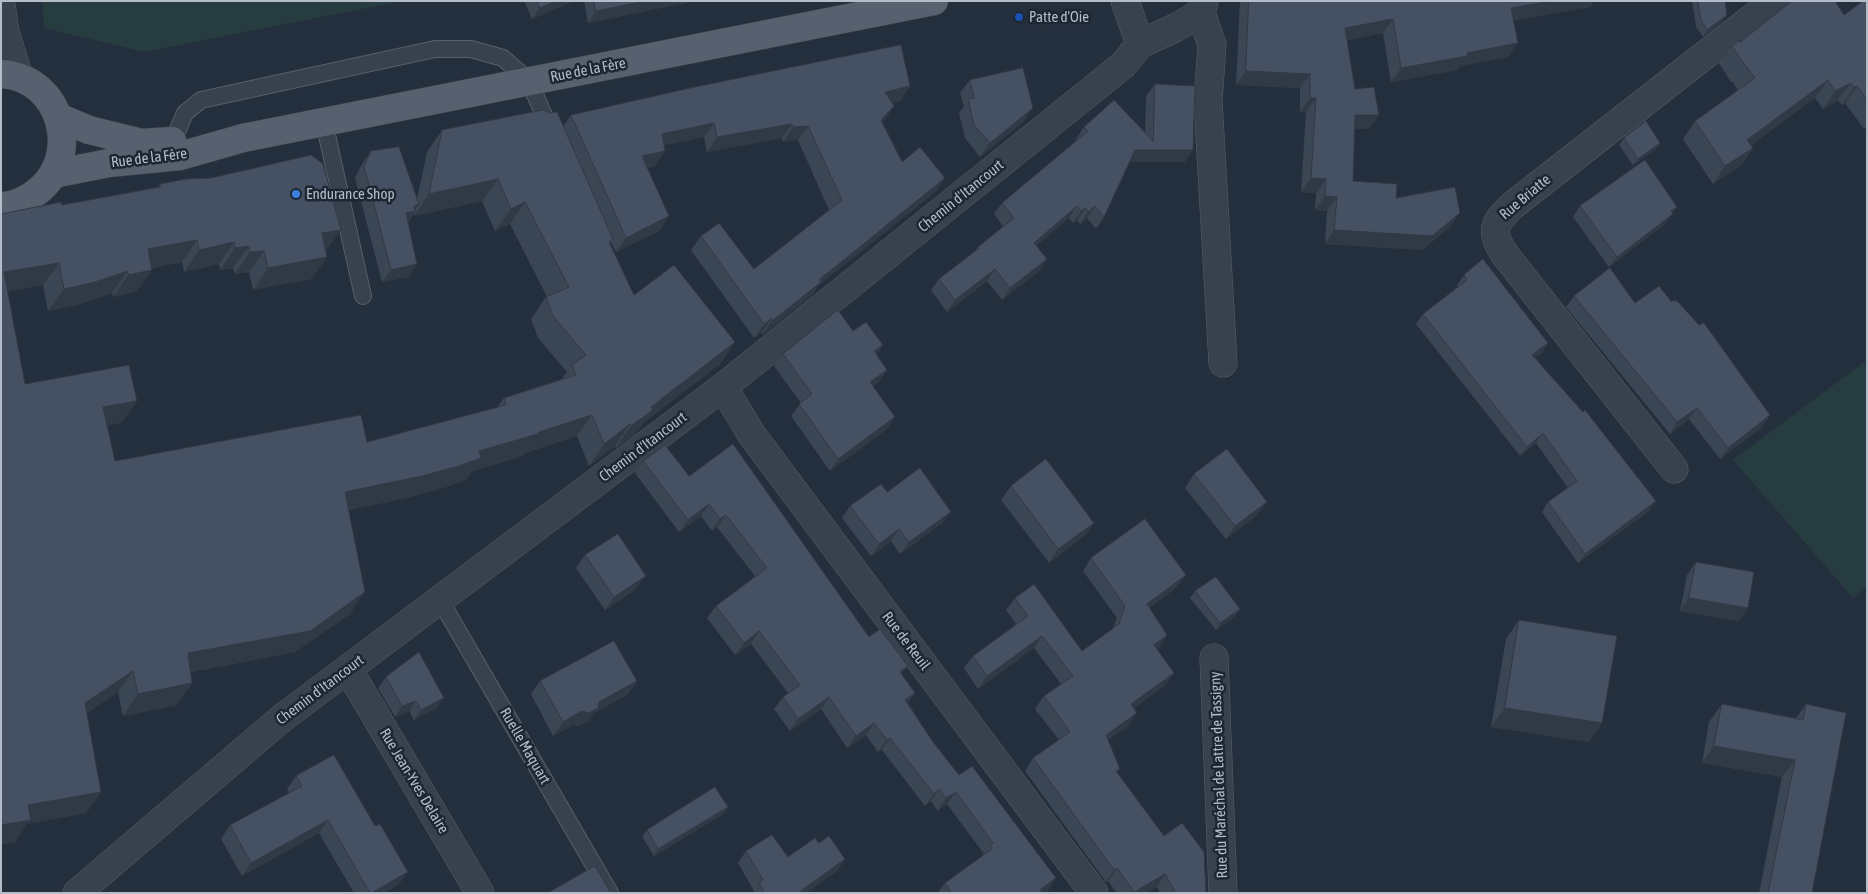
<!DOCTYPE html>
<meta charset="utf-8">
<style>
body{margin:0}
#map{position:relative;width:1868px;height:894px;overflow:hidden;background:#242f3e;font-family:"Asap Condensed",sans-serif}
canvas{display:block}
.frame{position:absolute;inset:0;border:2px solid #b4bcc9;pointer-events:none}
</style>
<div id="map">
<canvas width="1868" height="894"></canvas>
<div class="frame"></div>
</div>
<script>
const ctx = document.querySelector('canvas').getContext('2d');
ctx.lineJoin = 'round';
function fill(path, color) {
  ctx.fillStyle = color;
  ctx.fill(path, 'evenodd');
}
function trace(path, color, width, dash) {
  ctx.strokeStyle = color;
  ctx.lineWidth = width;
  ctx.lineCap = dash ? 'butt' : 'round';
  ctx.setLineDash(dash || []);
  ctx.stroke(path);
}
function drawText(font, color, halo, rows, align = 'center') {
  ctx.font = font + ' "Asap Condensed",sans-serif';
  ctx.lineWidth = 5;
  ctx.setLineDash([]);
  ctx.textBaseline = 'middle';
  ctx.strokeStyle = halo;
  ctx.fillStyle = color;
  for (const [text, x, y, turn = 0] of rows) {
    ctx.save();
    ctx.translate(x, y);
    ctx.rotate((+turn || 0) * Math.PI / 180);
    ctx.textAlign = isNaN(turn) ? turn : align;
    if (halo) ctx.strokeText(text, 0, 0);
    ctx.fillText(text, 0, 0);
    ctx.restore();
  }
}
fill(new Path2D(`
 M42 1H402L144 52 44 28Z
 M1867 360V587L1853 598 1733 460Z`), '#263c3f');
const service = new Path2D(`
 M324 122 363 296
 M173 141 185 113 201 100 435 49H471L503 58 529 81 551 131
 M440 600 610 893`);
const minor = new Path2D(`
 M1125 1 1140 44
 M1 5 5 32 19 77
 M1201 13 1212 45 1208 101 1223 363
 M723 387 752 435 1094 893
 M1674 469 1506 256C1489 231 1493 224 1513 205L1774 1
 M1214 658 1223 893
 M348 669 480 893
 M77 893 281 719 723 387 1123 65 1140 44 1175 28 1201 13 1204 1`);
const primary = new Path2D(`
 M1 74C63 77 84 160 34 194 24 201 13 206 1 206
 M58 117 89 130 142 143 172 141
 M53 174 109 163 180 156 243 138 934 1`);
trace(service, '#565f6c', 18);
trace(minor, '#565f6c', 29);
trace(primary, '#414a57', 29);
trace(service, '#38414e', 16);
trace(minor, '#38414e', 28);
trace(primary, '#56606e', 28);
fill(new Path2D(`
 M524 1H574L532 19Z
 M584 1H694L588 23Z
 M1240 1H1594L1590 7 1514 20 1508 57 1460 66 1457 70 1391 82 1383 33 1347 40 1355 89 1379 115 1369 129H1354L1353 181 1396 198 1450 227 1422 250 1325 244 1327 211 1315 210 1316 193 1301 192 1306 112H1300V88L1236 85Z
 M1692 1H1725L1722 22 1703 37 1696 27Z
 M1867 1V127L1864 129 1845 103 1842 105 1838 100 1823 109 1815 98 1751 145 1753 148 1741 165 1713 184 1683 139 1695 121 1738 90 1732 81 1731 82 1719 63 1732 46 1740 42 1844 15Z
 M970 80 1024 121 980 157 965 138 959 113 964 106 960 93Z
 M1155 84 1185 162H1130L1104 217 1096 229 1087 218 1080 224 1077 220 1073 223 1069 218 1036 246 1047 259 1039 271 1002 300 987 281 947 312 931 290 939 279 974 252 978 247 1003 226 994 214 1002 203 1077 140 1076 139 1084 127 1145 133 1146 96Z
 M910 86 900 101 892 103 894 106 882 123 902 162 945 178 935 192 818 286 811 296 762 335V332L754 338 691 250 701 236 754 269 829 210 798 140 783 142 782 138 707 152 704 137 664 145 665 151 655 166 647 168 669 216 659 231 616 252 611 242 610 244 634 295 735 342 720 364 643 423 637 432 616 448 615 446 589 466 577 436 525 453 523 456 472 471 466 480 443 488 406 498 349 510 350 614 295 652 191 672 192 683 177 705 123 716 118 692 86 714 101 792 86 813 27 824 15 842 1 844V214L62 205 158 187 160 184 326 251 327 257 311 279 253 290 249 272 235 274 233 268 220 270 219 264 184 272 182 262 152 268V270L137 291 113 297 112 293 77 305 48 311 43 285 7 291 25 384 137 401 121 423 107 425 115 461 367 442 497 407 504 398 562 379 567 372 538 338 531 319 546 297H547L510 224 495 231 482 201 414 216 415 212 408 222 417 264 408 277 382 282 355 178 362 164 371 151 417 199 427 152 442 130 563 127 571 115Z
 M1624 138 1660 143 1655 150 1633 165 1619 145Z
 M1580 206 1677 207 1665 224 1609 267 1573 217Z
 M1464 275 1542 353 1535 357 1649 511 1578 563 1542 512 1548 502 1568 488 1536 443 1520 456 1416 324 1423 314 1458 287 1457 285Z
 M1574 296 1635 303 1671 301 1770 415 1762 427 1720 459 1689 419 1670 434 1566 307Z
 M853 331 883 345 876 355 887 370 879 382 873 386 887 429 830 471 791 416 801 403 774 366 783 354Z
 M643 461 689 476 869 637 902 675 908 703 933 742 1048 891 1045 893H938L945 883 982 856 984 854 947 804 938 811 931 801 925 806 882 750 878 752 866 735 847 748 821 709 790 731 774 709 783 697 788 693 751 644 735 655 707 618 716 606 755 576 717 527 712 531 701 516 679 532 635 473Z
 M1194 474 1267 502 1257 515 1226 539 1185 488Z
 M1011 486 1094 523 1084 536 1049 563 1001 500Z
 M887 492 942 523 900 554 891 541 871 556 842 518 850 506Z
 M585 555 636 589 605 610 576 568Z
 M1091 558 1186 575 1177 587 1149 608 1167 635 1159 648 1157 649 1174 673 1165 685 1134 708 1128 726 1108 740 1120 769 1117 772 1206 893H1160L1157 887 1146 893H1117L1108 881 1106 882 1025 771 1033 758 1059 740 1035 709 1044 696 1061 684 1034 648 978 689 964 668 973 656 1016 624 1006 610 1015 598 1082 651 1113 629 1117 618 1083 571Z
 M1696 562 1739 621 1680 611 1687 575Z
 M1195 591 1235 616 1216 630 1190 598Z
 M1519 620 1602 723 1589 742 1491 727 1506 639Z
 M386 677 437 708 414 720 409 711 395 717 378 688Z
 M540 681H637L627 695 594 713 589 721 578 726 573 725 553 736 531 694Z
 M1722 704 1796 718 1806 704 1812 893H1759L1782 777 1702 763 1709 722Z
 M296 776 375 826 408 872 398 885 385 893H354L319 833 242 876 221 839 230 825 289 793 287 789Z
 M728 807 723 814 654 856 642 836 647 830Z
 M819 843 845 859 837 871 806 893H753L754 891 738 863 746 851 788 857Z`), '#3b4654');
fill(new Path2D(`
 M555 1H574L532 19 540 8Z
 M645 1H694L588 23 596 11Z
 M1551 1H1594L1590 7 1502 22 1511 8Z
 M1727 15 1722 22 1703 37 1707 30Z
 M1393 19 1383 33 1335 42 1345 28Z
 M1518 43 1508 57 1460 66 1457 70 1391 82 1401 68 1467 53Z
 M1246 71 1310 74 1300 88 1236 85Z
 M1828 80 1815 98 1735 157 1747 140Z
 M1851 83 1838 100 1823 109 1835 91Z
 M910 86 900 101 875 106 885 92Z
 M1857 86 1845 103 1842 105 1854 87Z
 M1310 98H1316L1306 112H1300Z
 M894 106 884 121 871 135 881 120Z
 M1033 108 1024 121 980 157 990 143Z
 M1355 115H1379L1369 129H1345Z
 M714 123 704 137 652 148 662 134Z
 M792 124 782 138 707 152 717 137Z
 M808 126 798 140 783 142 793 127Z
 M1660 143 1655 150 1633 165 1638 159Z
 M1753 148 1741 165 1713 184 1725 166Z
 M1135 150H1193L1185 162H1127Z
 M665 151 655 166 632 171 642 156Z
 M945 178 935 192 818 286 811 296 762 335 772 321 820 279Z
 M1311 178 1326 179 1316 193 1301 192Z
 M498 179 482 201 414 216 429 194Z
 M1325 196 1337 197 1327 211 1315 210Z
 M525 202 510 224 495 231 511 209Z
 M419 204 406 224V213L414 206Z
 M1077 206 1069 218 1026 254 1034 243Z
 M1095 206 1087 218 1080 224 1088 212Z
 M1677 207 1665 224 1609 267 1617 257Z
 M1086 208 1077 220 1073 223 1081 211Z
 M1460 213 1450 227 1422 250 1325 244 1334 230Z
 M669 216 659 231 616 252 626 238Z
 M341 230 325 252 322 233Z
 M197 240 182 262 133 271 148 249Z
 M234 242 219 264 184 272 199 250Z
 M249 246 233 268 220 270 235 248Z
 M264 251 249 272 235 274 250 252Z
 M327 257 311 279 253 290 268 268Z
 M1047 259 1039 271 1002 300 1010 288Z
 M59 263 43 285 1 292 4 272Z
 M417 264 408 277 382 282 391 270Z
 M995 269 987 281 947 312 955 300Z
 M152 270 137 291 113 297 128 275Z
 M128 271 112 293 77 305 48 311 64 289Z
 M772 318 762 332 754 338 764 324Z
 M735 342 720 364 643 423 637 432 616 448 631 426 651 407Z
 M1548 343 1542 353 1526 364 1532 355Z
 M883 345 875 357 874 351Z
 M887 370 879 382 862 394 870 382Z
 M137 401 121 423 88 429 103 407Z
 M1697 408 1689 419 1670 434 1677 422Z
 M592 415 577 436 525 453 523 456 472 471 466 480 443 488 406 498 330 514 345 492 479 451Z
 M1770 415 1762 427 1720 459 1728 448Z
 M895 417 887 429 830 471 838 459Z
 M630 424 615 446 589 466 604 444Z
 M1543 433 1536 443 1520 456 1527 447Z
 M1656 501 1649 511 1578 563 1585 554Z
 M1267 502 1257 515 1226 539 1235 526Z
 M709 504 701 516 679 532 688 520Z
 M951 512 942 523 900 554 909 542Z
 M726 515 717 527 712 531 720 519Z
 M1094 523 1084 536 1049 563 1058 549Z
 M899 529 891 541 871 556 879 544Z
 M1186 575 1177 587 1138 616 1147 604Z
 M646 576 636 589 605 610 614 597Z
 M365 592 350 614 295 652 173 675 188 653Z
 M1689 598 1748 608 1739 621 1680 611Z
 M1240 609 1235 616 1216 630 1220 623Z
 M759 631 751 644 735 655 744 643Z
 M1167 635 1159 648 1145 658 1154 645Z
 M1042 636 1034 648 978 689 987 676Z
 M908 666 899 678 900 672Z
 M133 671 118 692 69 725 85 703Z
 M1174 673 1165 685 1122 717 1131 704Z
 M637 681 627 695 594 713 589 721 578 726 573 725 553 736 563 722Z
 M192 683 177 705 123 716 138 694Z
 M915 693 907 705 905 700Z
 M829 697 821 709 790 731 798 719Z
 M444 698 437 708 414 720 421 710Z
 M416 701 409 711 395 717 402 706Z
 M1505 708 1602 723 1589 742 1491 727Z
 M1137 713 1128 726 1097 748 1106 735Z
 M874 723 866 735 847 748 856 736Z
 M890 738 882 750 878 752 887 740Z
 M1714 746 1795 760 1782 777 1702 763Z
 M939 789 931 801 925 806 934 794Z
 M101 792 86 813 27 824 15 842 1 844V825L28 805Z
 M956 792 947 804 938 811 946 798Z
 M728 807 723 814 654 856 658 849Z
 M328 820 319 833 242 876 251 863Z
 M845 859 837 871 806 893H798Z
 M1117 868 1108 881 1106 882 1114 870Z
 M408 872 398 885 385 893H371Z
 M1165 874 1157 887 1146 893H1134Z
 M1056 878 1048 891 1045 893H1038L1040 890Z`), '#303945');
const building = new Path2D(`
 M537 1H555L540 8Z
 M594 1H645L596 11Z
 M1249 1H1551L1511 8 1518 43 1467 53V56L1401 68 1393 19 1345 28 1355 89 1374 87 1379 115H1355L1353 181 1397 184 1396 198 1455 187 1460 213 1432 236 1334 230 1337 197 1325 196 1326 179 1311 178 1316 98H1310V74L1246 71Z
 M1698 1H1725L1727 15 1707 30 1701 20Z
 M1792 1H1835L1844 15 1863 1H1867V99L1857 86 1854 87 1851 83 1835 91 1828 80 1747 140 1753 148 1725 166 1695 121 1755 78 1743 62 1744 64 1732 46 1740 40V42Z
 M901 45 910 86 885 92 894 106 881 120 902 162 920 147 945 178 820 279 821 282 772 321V318L764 324 701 236 719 223 754 269 842 200 808 126 793 127 792 124 717 137 714 123 662 134 665 151 642 156 669 216 626 238 571 115 690 88Z
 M1023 68 1033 108 990 143 974 125 968 99 974 98 970 80Z
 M1155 84 1195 86 1193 150H1135L1104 217 1095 206 1088 212 1086 208 1081 211 1077 206 1034 243 1047 259 1010 288 995 269 955 300 939 279 979 248 978 247 1014 218 1002 203 1088 131 1084 127 1114 100 1153 141Z
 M544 110 550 113 557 112 613 239 609 242 634 295 674 265 735 342 651 407 653 410 631 426 630 424 604 444 592 415 539 432 538 434 479 451 481 458 459 466 422 476 345 492 365 592 310 631 188 653 192 683 138 694 133 671 85 703 101 792 28 805 31 820 1 825V214L61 202 62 205 160 187V184L186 179 211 178 311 155 323 164 341 230 322 233 327 257 268 268 264 251 250 252 249 246 235 248 234 242 199 250 197 240 148 249 152 270 128 275V271L92 283 64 289 59 263 4 272 25 384 129 365 137 401 103 407 115 461 361 415 367 442 506 405 504 398 576 375 572 365 586 355 553 316 546 297 569 287 525 202 511 209 498 179 429 194 442 130Z
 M1646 121 1660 143 1638 159 1624 138Z
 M399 147 419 204 414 206 415 211 406 213 417 264 391 270 364 166 371 151Z
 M1645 160 1677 207 1671 211 1673 214 1617 257 1580 206Z
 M1483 259 1548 343 1532 355 1583 412 1585 410 1656 501 1585 554 1548 502 1577 481 1543 433 1527 447 1423 314 1467 280 1464 275Z
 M1610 268 1635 303 1659 286 1671 301H1677L1699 325 1704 323 1770 415 1728 448 1697 408 1677 422 1574 296Z
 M838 310 853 331 866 322 883 345 874 351 887 370 870 382 895 417 838 459 799 404 812 394 783 354Z
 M733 444 869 637 880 629 908 666 900 672 915 693 905 700 933 742 959 775 972 766 1056 878 1040 890 1042 893H952L945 883 992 849 990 846 993 843 956 792 946 798 939 789 934 794 890 738 887 740 874 723 856 736 829 697 798 719 783 697 800 685 759 631 744 643 716 606 767 568 726 515 720 519 709 504 688 520 643 461 665 445 689 476Z
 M1227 449 1267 502 1235 526 1194 474Z
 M1046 459 1094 523 1058 549 1011 486Z
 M920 468 951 512 909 542 899 529 879 544 850 506 881 484 887 492Z
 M1145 519 1186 575 1147 604 1167 635 1154 645 1174 673 1131 704 1137 713 1106 735 1120 769 1116 771 1164 836 1182 823 1204 852 1206 893H1176L1165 874 1134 892 1117 868 1114 870 1033 758 1070 732 1044 696 1073 676 1042 636 987 676 973 656 1028 616 1015 598 1034 584 1082 651 1119 624 1125 606 1091 558Z
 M618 534 646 576 614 597 585 555Z
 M1696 562 1754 572 1748 608 1689 598Z
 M1216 577 1240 609 1220 623 1195 591Z
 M1519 620 1617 636 1602 723 1505 708Z
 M614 641 637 681 599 702 598 708 588 713 582 711 563 722 540 681Z
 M419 652 444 698 421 710 416 701 402 706 386 677Z
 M1722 704 1803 720 1806 704 1846 713 1812 893H1768L1795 760 1714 746Z
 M334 755 375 826 380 824 408 872 371 893H370L328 820 251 863 230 825 302 786 296 776Z
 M715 787 728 807 658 849 647 830Z
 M772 835 788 857 815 838 819 843 829 836 845 859 798 893H764L759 883 763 880 746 851Z
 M595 866 611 893H548Z`);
fill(building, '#455162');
trace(building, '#303945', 1);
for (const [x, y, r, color] of [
 [1019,17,5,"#1a4fb4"],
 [296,194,5,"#3f7fe0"]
]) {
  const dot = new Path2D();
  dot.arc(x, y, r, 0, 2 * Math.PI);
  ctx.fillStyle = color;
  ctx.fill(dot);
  trace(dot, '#1d2633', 2);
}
drawText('15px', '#b4bcc9', '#1d2633', [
 ["Patte d'Oie",1029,17],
 ["Endurance Shop",306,194]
], 'left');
drawText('15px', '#b4bcc9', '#1d2633', [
 ["Rue de la Fère",588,70,-11],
 ["Rue de la Fère",149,158,-7],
 ["Chemin d'Itancourt",961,196,-39],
 ["Rue Briatte",1525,197,-40],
 ["Chemin d'Itancourt",643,447,-37],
 ["Rue de Reuil",906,641,53],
 ["Chemin d'Itancourt",320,690,-37],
 ["Ruelle Maquart",525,746,60],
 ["Rue du Maréchal de Lattre de Tassigny",1219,775,-92],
 ["Rue Jean-Yves Delaire",414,781,59]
]);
</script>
